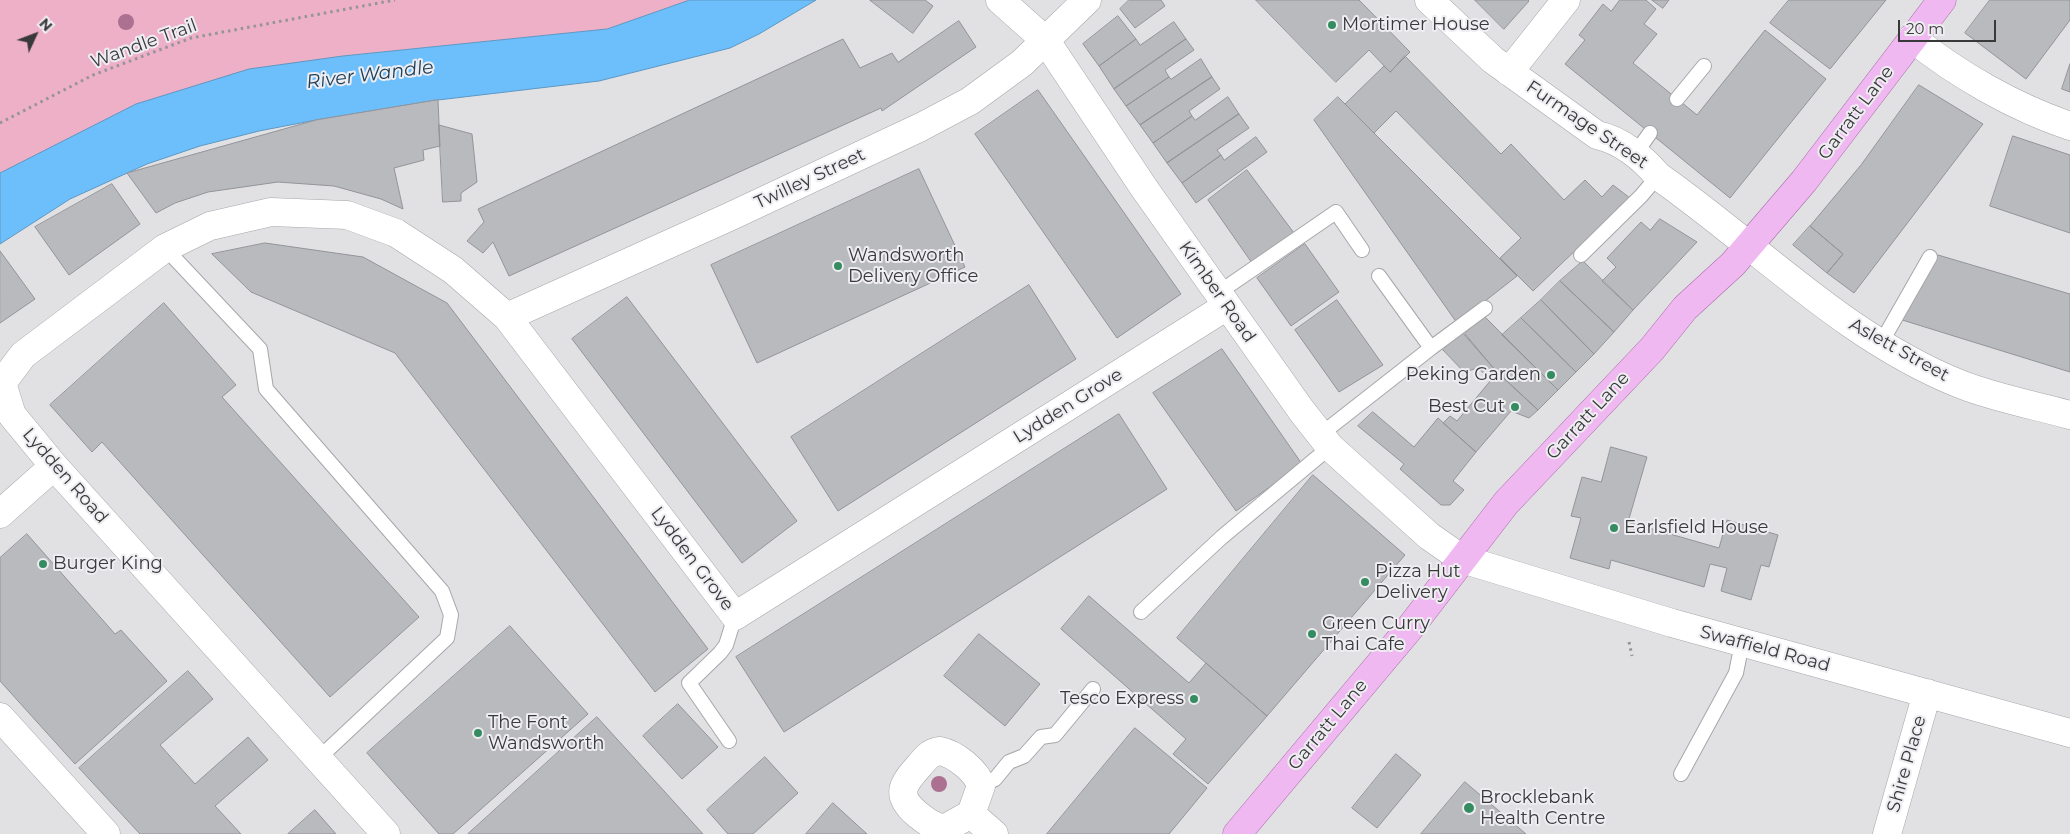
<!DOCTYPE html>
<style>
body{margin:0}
#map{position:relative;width:2070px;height:834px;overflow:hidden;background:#e1e0e3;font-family:Montserrat,sans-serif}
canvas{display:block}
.north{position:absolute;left:10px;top:10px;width:50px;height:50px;-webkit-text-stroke:4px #eeedf1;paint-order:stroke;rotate:47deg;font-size:14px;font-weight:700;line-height:20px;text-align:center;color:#39393a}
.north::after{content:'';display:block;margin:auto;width:18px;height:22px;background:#39393a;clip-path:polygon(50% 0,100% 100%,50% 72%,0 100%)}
.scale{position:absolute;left:1898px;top:20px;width:98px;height:22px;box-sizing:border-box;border:2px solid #39393a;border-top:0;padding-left:6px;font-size:15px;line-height:18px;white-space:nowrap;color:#39393a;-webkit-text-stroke:4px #eeedf1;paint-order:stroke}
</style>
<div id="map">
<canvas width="2070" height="834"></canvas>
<div class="north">N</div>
<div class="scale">20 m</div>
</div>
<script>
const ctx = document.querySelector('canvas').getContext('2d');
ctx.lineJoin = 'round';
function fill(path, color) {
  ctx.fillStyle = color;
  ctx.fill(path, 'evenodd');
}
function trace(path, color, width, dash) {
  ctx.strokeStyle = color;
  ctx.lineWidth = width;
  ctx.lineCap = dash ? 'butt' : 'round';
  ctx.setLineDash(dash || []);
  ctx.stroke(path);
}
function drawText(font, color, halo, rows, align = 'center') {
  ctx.font = font + ' Montserrat,sans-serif';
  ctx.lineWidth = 4;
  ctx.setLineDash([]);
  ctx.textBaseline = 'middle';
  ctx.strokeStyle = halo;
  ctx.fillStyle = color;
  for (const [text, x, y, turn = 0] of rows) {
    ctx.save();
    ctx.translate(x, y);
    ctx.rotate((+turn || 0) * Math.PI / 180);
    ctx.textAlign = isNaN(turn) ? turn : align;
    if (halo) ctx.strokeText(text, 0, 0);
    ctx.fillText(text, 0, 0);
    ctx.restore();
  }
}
fill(new Path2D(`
 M0 0H690L607 29 343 56 0 173Z`), '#edb0c7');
const water = new Path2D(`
 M690 0H816L759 34 730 48 599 81 438 100 316 120 259 131 200 146 147 164 70 199 0 244V173L136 104 249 69 343 56 607 29Z`);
fill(water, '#6dbffc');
trace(water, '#5d97c2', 1);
const building = new Path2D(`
 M870 0H925L933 6 913 33Z
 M1129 0H1161L1165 6 1135 28 1120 9Z
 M1256 0H1359L1410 52 1390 72 1369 50 1336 82Z
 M1475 0H1528L1529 1 1504 29Z
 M1620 0H1646L1656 9 1644 24 1657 34 1633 63 1697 115 1765 30 1826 79 1730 198 1565 64 1585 40 1579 35 1603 4 1611 11Z
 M1652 0H1669L1663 8Z
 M1789 0H1886L1830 69 1770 23Z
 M1990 0H2070V20L2026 79 1965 33Z
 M1118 16 1136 39 1099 66 1083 44Z
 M959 21 976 47 882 111 881 108 509 276 493 242 483 253 467 241 484 222 478 209 843 39 860 68 892 53 898 62Z
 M1174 22 1186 39 1114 89 1099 66 1136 39 1140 45Z
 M1186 39 1194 50 1165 70 1169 77 1126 106 1114 89Z
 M1405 56 1501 154 1511 144 1564 200 1585 180 1602 197 1613 185 1630 198 1533 291 1500 258 1521 238 1396 111 1374 133 1345 104 1384 66 1390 72Z
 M1201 59 1212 77 1140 125 1126 106 1169 77 1171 79Z
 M2070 64V92L2062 89Z
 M1212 77 1220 89 1189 111 1192 116 1153 143 1140 125Z
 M1919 85 1983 124 1854 293 1827 273 1843 254 1810 226 1861 165Z
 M1038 90 1181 294 1117 338 975 134Z
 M1228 97 1239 114 1167 163 1153 143 1192 116 1195 120Z
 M1338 97 1517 276 1457 323 1314 120Z
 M438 100 440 146 423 150 424 160 394 168 403 209 381 199 334 186 278 182 208 192 175 203 156 213 127 173 316 120Z
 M1239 114 1249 128 1217 150 1221 155 1182 183 1167 163Z
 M439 125 472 134 477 182 461 193V201L443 202Z
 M2013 136 2070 155V233L1990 206Z
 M1256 137 1267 152 1196 203 1182 183 1221 155 1224 160Z
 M919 169 965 267 757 363 711 265Z
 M1247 170 1294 233 1252 263 1208 200Z
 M112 184 140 224 69 275 35 227Z
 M1660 219 1697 242 1633 310 1602 281 1616 267 1607 258 1641 222 1650 230Z
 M1810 226 1843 254 1827 273 1793 245Z
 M265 243 363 257 447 303 708 649 655 692 395 353 251 292 212 254Z
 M1305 244 1339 292 1291 326 1257 278Z
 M0 251 35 299 0 323Z
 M1938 255 2070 294V372L1899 319Z
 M1583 261 1633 310 1614 332 1560 281Z
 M1560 281 1614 332 1594 354 1541 300Z
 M1029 285 1076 359 838 511 791 437Z
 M627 297 797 521 742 563 572 339Z
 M1337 300 1383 365 1339 392 1295 330Z
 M1541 300 1594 354 1576 372 1521 318Z
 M164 303 236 385 222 397 419 617 330 697 102 442 92 452 50 405Z
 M1484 316 1558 390 1538 410 1496 371 1465 334Z
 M1521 318 1576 372 1558 390 1502 335Z
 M1462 332 1496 371 1538 410 1529 418 1511 411 1476 452 1443 423 1450 416 1457 421 1491 380 1478 368 1464 372 1443 350Z
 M1222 349 1302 464 1236 511 1153 393Z
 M1373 412 1414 447 1438 418 1476 452 1453 481 1464 490 1450 505H1441L1400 469 1404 464 1358 426Z
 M1119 414 1167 489 784 732 736 657Z
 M1611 447 1647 457 1628 522 1719 548 1727 520 1778 535 1769 567 1761 565 1751 600 1721 591 1727 568 1710 564 1704 587 1611 560 1609 569 1570 558 1581 518 1571 516 1582 477 1601 482Z
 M1313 475 1405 555 1267 716 1177 638Z
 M27 534 115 634 121 630 167 681 75 764 0 681V558Z
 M1089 596 1189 683 1206 663 1267 716 1208 784 1173 754 1186 739 1061 629Z
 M510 626 588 714 453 834H439L367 753Z
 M979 634 1040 684 1005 726 944 676Z
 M188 671 213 699 160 745 195 784 248 737 268 760 215 806 241 834H140L79 768Z
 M678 704 718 747 682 779 643 736Z
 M597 717 703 834H468Z
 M1135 728 1207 788 1169 834H1047Z
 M1396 754 1421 775 1377 828 1352 808Z
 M765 757 798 793 753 834H728L707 810Z
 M1465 782 1526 834H1421Z
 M833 803 867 834H806Z
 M315 810 336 834H288Z`);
fill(building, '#b9babd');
trace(building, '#939498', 1);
const lane = new Path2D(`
 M1677 99 1704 66
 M1635 154 1650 133
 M165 248 260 349 266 389 442 591 451 615 447 638 318 759
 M1581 255 1641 196 1658 176
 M1218 293 1336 212 1362 250
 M1881 343 1930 257
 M1431 348 1485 308
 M1320 435 1431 348 1379 276
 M1141 612 1222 537 1330 447
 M729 741 689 683 720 653 726 645 735 616
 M1681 774 1736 673 1742 643
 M981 786 995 779 1009 762 1024 756 1041 737 1055 735 1093 689`);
const street = new Path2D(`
 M1000 0 1046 41 1144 188 1301 410 1330 447 1429 536 1462 559 1672 623 2070 733
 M1429 0 1493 60 1597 135C1621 140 1643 158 1658 176 1758 246 1845 338 1960 384 1995 398 2034 405 2070 415
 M1912 38C1958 75 2014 107 2070 126
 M1509 72 1566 0
 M507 317 729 217 921 127 970 101 1022 63 1087 0
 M0 514 54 466
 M0 717 106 834
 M940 751C955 754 977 771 981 786L971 814 944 829C932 826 926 821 917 814 895 795 902 785 919 766 926 758 930 752 940 751Z
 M971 814 994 834
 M386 834 54 466 12 415 2 383 23 355 165 248 210 226 271 212 347 215 396 233 453 270 507 317 735 616 1227 306
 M1887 834 1927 693`);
const primary = new Path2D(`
 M1237 834 1409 629 1506 503 1652 349 1685 308 1733 264 1804 181 1942 0`);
trace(lane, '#a7a6aa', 16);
trace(street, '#a7a6aa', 29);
trace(primary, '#a96caa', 29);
trace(new Path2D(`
 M0 123 93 75 191 38 395 0
 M1629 642 1632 656`), '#959497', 3, [2.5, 4]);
trace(lane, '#fff', 14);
trace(street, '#fff', 28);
trace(primary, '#f0b8f1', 28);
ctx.fillStyle = '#ac7090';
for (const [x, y] of [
 [126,22],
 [939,784]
]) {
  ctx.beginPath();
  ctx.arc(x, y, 8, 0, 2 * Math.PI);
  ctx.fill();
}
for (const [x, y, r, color] of [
 [1332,25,5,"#348c60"],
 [838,266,5,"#348c60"],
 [1551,375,5,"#348c60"],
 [1515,407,5,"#348c60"],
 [1614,528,5,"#348c60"],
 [43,564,5,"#348c60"],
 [1365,582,5,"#348c60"],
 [1312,634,5,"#348c60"],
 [1194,699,5,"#348c60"],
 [478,733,5,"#348c60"],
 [1469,808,6,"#348c60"]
]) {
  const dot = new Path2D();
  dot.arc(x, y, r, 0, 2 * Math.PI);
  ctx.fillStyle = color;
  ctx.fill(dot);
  trace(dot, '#eeedf1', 2);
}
drawText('18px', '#39393a', '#eeedf1', [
 ["Mortimer House",1342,25],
 ["Wandsworth",848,256],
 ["Delivery Office",848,277],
 ["Peking Garden",1541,375,"right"],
 ["Best Cut",1505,407,"right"],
 ["Earlsfield House",1624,528],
 ["Burger King",53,564],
 ["Pizza Hut",1375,572],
 ["Delivery",1375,593],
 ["Green Curry",1322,624],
 ["Thai Cafe",1322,645],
 ["Tesco Express",1184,699,"right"],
 ["The Font",488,723],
 ["Wandsworth",488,744],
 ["Brocklebank",1480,798],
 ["Health Centre",1480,819]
], 'left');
drawText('18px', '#39393a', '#eeedf1', [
 ["Wandle Trail",144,44,-20],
 ["Garratt Lane",1856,113,-53],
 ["Furmage Street",1587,125,34],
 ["Twilley Street",810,179,-25],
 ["Kimber Road",1217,292,55],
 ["Aslett Street",1899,350,29],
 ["Lydden Grove",1068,406,-32],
 ["Garratt Lane",1588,416,-47],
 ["Lydden Road",65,476,49],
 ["Lydden Grove",692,559,53],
 ["Swaffield Road",1765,649,15],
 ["Garratt Lane",1328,725,-50],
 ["Shire Place",1907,764,-74]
]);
drawText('italic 19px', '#1d4059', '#eeedf1', [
 ["River Wandle",370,75,-7]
]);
</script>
